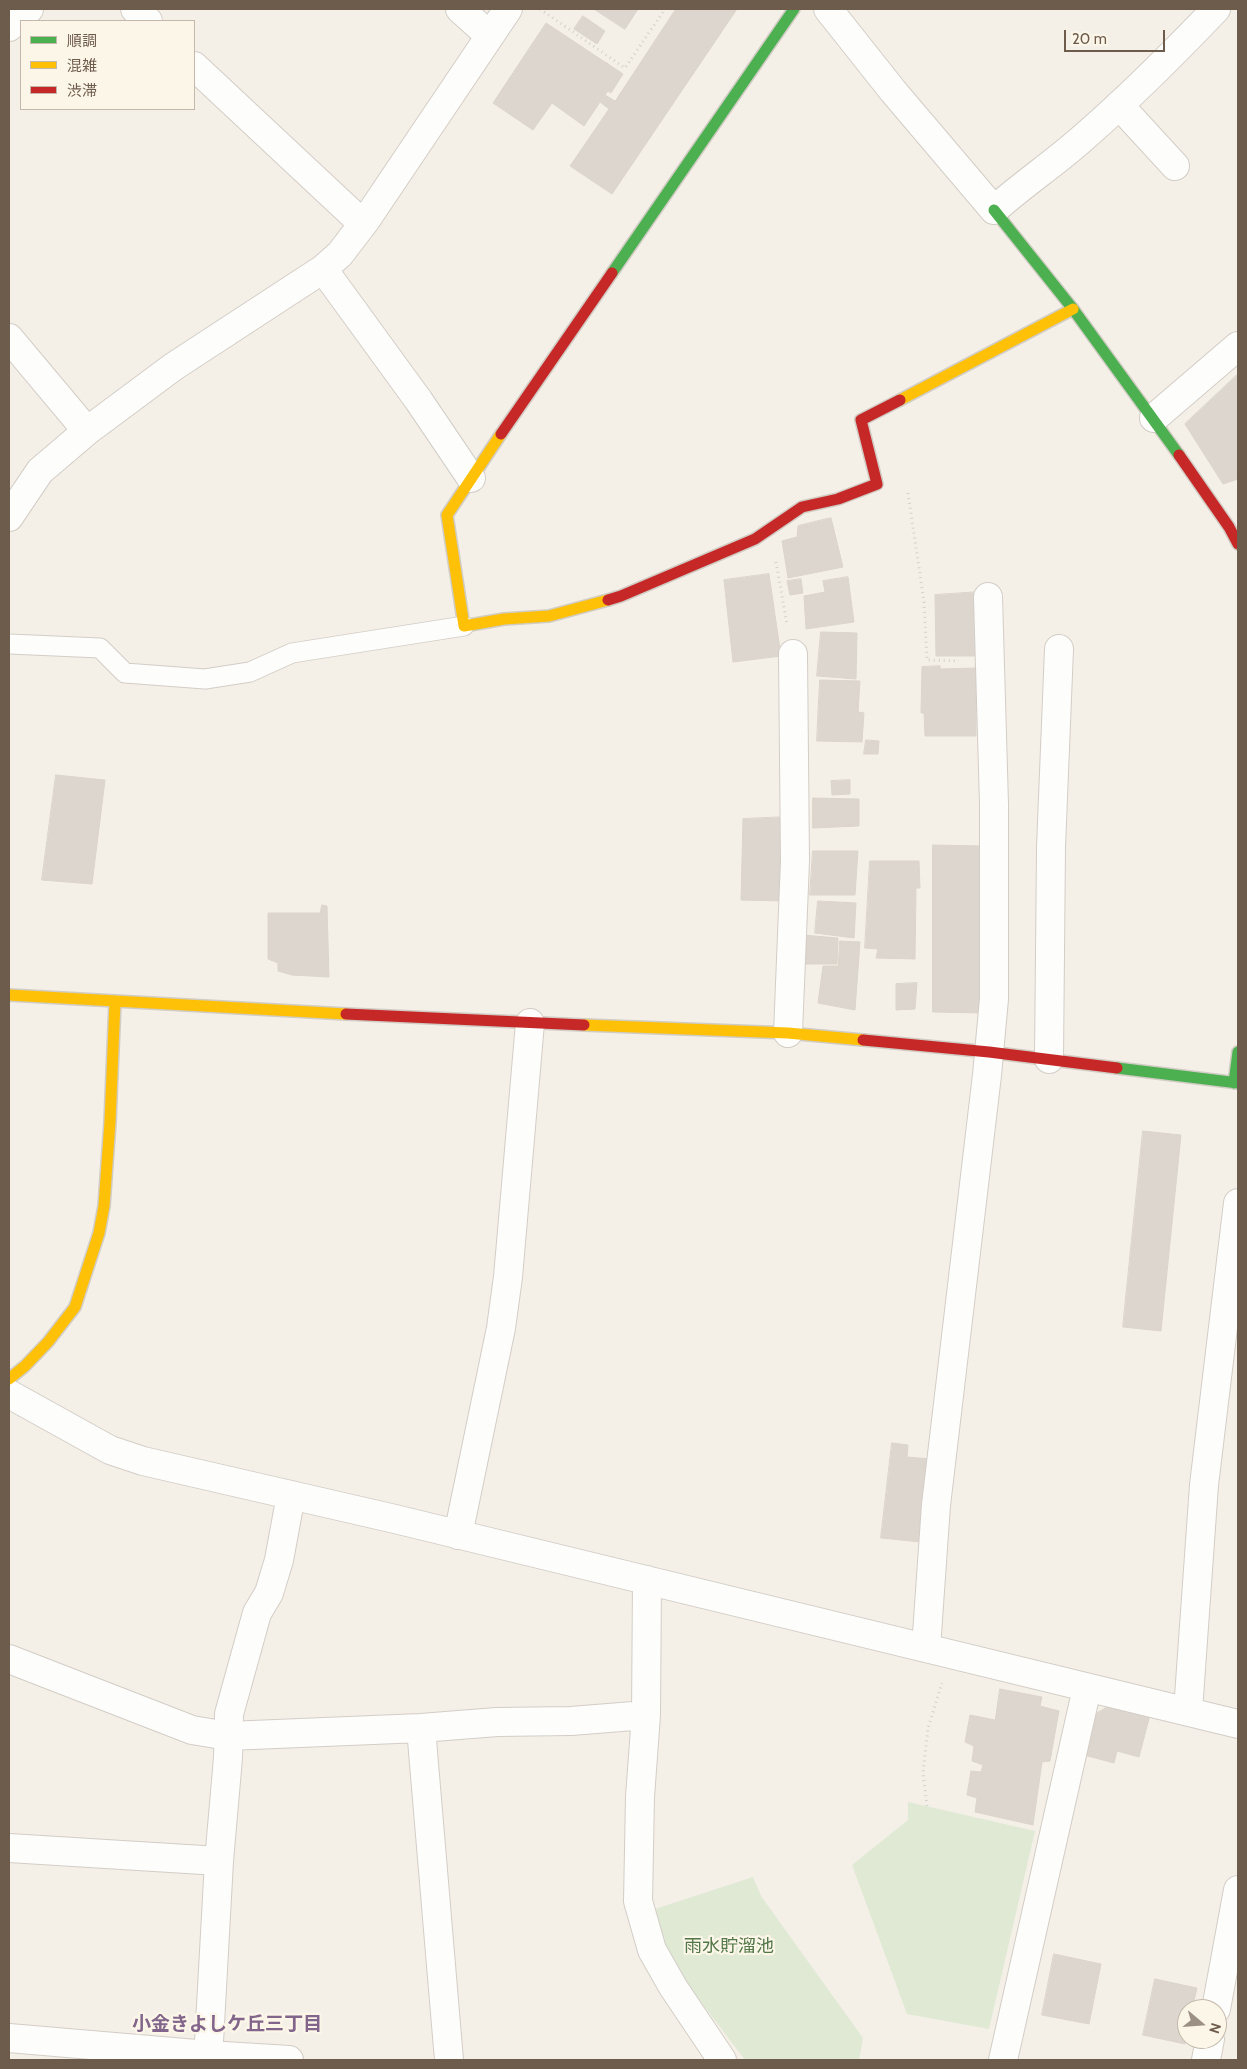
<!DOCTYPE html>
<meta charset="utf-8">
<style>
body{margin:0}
#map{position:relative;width:1247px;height:2069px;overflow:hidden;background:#f4f0e8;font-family:Cabin,"Noto Sans JP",sans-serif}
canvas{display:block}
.frame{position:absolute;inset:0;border:10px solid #6d5b4c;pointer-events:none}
.legend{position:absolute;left:20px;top:20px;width:175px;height:90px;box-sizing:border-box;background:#fcf6e8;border:1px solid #c3b8aa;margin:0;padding:6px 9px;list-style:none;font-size:15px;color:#6d5b4c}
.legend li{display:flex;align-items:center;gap:10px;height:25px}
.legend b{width:25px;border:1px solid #c3b8aa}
.north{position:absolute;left:1177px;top:1999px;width:50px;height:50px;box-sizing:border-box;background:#fcf6e8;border:1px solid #c3b8aa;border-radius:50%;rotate:108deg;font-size:14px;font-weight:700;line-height:20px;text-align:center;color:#6d5b4c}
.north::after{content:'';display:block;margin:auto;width:18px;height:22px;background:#9c8f83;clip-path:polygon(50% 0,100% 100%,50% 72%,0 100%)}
.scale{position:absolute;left:1064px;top:30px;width:101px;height:22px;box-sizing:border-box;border:2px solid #6d5b4c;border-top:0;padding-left:6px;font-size:15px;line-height:18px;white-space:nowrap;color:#6d5b4c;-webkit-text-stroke:4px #fcf6e8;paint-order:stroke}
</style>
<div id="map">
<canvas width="1247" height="2069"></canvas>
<div class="frame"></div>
<ul class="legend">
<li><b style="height:6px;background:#4caf50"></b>順調</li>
<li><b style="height:6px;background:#ffc107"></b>混雑</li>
<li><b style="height:6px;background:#c62828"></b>渋滞</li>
</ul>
<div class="north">N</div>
<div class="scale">20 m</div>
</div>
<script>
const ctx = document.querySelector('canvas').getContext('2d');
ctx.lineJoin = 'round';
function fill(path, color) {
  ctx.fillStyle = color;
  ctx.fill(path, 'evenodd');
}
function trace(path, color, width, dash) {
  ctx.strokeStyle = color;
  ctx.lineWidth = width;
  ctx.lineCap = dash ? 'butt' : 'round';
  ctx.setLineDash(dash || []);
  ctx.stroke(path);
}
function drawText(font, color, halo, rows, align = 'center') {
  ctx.font = font + ' Cabin,"Noto Sans JP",sans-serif';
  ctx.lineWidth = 4.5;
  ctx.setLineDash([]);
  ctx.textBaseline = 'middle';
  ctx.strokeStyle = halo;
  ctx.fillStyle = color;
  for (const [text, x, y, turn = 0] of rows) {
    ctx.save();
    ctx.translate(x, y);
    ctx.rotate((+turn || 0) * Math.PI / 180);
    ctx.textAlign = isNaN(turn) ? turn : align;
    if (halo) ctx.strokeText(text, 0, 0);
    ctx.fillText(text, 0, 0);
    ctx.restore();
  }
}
fill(new Path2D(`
 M908 1802 1035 1831 989 2029 907 2014 852 1865 908 1820Z
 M753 1877 761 1896 863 2038 859 2060H745L676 1969 660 1939 652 1910Z`), '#dfe9d4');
const building = new Path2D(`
 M594 9H638L625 29Z
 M676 9H737L612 194 570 166 609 109 600 102 584 126 552 103 533 130 493 103 546 23 623 74 611 93 608 91 605 95 615 101Z
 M583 16 605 31 597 44 574 29Z
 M1238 374V479L1223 484 1185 424Z
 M831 518 843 567 788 578 782 541 797 537 798 526Z
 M769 574 781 656 733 662 724 580Z
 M848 577 854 622 806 629 804 596 825 592 823 581Z
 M801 579 803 593 790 595 787 581Z
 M979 592 980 656H936L935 595Z
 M821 632 857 633 856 679 817 676Z
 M940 666V669L976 668V736H925L924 713H921L922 667Z
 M820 680 860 681 858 712 864 713 862 742 817 741Z
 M866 740 879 741 878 754H864Z
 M56 775 105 780 92 884 42 880Z
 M850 780V794L832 795 831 781Z
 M813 798 859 799V826L813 828Z
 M787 817 783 901 741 900 743 819Z
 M933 845 983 846 980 1013 933 1012Z
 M813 851H858L855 895H810Z
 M870 861H919L920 888H916L915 959 876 958 878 949 865 948Z
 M818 901 856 903 854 938 815 933Z
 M322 905 327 906 329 977 292 975 278 971V963L268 959V913H320Z
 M802 935 838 938 837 964H802Z
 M840 941 860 942 855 1010 818 1003 823 966H838Z
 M917 983 915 1009 896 1010V984Z
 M1143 1131 1181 1135 1161 1331 1123 1327Z
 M892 1443 908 1445 907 1457 931 1459 921 1542 881 1538Z
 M1000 1689 1042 1697 1040 1706 1059 1711 1050 1761 1042 1762 1033 1825 975 1812 977 1798 967 1795 971 1771 981 1772 983 1765 972 1761 974 1746 965 1742 970 1715 995 1720Z
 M1111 1705 1150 1715 1139 1757 1117 1751 1114 1763 1084 1755 1094 1715Z
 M1054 1954 1101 1964 1089 2024 1042 2015Z
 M1155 1979 1197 1988 1192 2009H1187V2033L1185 2044 1143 2035Z`);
fill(building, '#ddd6ce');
trace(building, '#dcd4cb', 1);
const lane = new Path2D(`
 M9 644 100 648 125 673 205 679 250 672 292 653 464 626`);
const street = new Path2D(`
 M135 9 148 21
 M460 9 490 36
 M828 9 893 91 994 210C1023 184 1055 163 1084 137 1130 97 1173 54 1216 9
 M9 27 29 9
 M194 66 363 224
 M1119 105 1175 166
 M323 269 419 401 471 478
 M9 338 87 431
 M1154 418 1238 346
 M9 517 40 471 87 431 173 367 323 269 340 254 366 220 508 9
 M788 1033 795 861 793 654
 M1049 1059 1051 847 1059 649
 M9 1394 110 1450 143 1461 395 1519 1238 1724
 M458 1535 501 1328 508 1277 530 1023
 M647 1580 646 1715 640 1797 638 1901 652 1950 673 1987 722 2060
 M926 1648 936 1505 987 1075 994 999V804L988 597
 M9 1659 192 1730 228 1736 421 1728 497 1722 571 1721 646 1715
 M1188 1711 1204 1485 1238 1203
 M421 1728 449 2060
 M9 1848 219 1861
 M1216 2009 1238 1890
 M9 2038 208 2055 289 2060
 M208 2060 219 1861 228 1758 229 1714 257 1613 269 1593 279 1560 291 1495
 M1003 2060 1087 1688
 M1206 2060 1210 2039`);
const fast = new Path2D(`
 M994 210 1073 309 1179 455
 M612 273 794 9
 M1117 1068 1238 1083
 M1234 1083 1238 1052`);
const slow = new Path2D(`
 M900 400 1073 309
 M501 434 447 515 464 626 504 619 549 616 608 600
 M9 995 346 1014
 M584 1025 788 1033 863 1040
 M9 1379 25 1366 48 1342 75 1307 99 1233 104 1206 110 1122 115 1002`);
const jam = new Path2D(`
 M501 434 612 273
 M1179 455 1229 527 1238 544
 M608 600 621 596 755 539 802 507 838 499 877 484 861 420 900 400
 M346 1014 584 1025
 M863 1040 989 1052 1117 1068`);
trace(lane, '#d3cdc6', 21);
trace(street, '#d3cdc6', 30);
trace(fast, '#d1ccc4', 14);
trace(slow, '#d1ccc4', 14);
trace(jam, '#d1ccc4', 14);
trace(new Path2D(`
 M540 9 625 68 665 9
 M607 64 610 60
 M908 493 924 602 927 660 959 661
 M776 562 787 625
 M927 1806 923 1773 928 1728 942 1683`), '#d5d0ca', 3, [1, 4]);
trace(lane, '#fdfdfc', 19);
trace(street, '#fdfdfc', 28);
trace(fast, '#4caf50', 11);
trace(slow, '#ffc107', 11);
trace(jam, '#c62828', 11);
drawText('18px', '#527749', '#fcf6e8', [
 ["雨水貯溜池",729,1947]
]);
drawText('bold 19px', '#81658a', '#fcf6e8', [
 ["小金きよしケ丘三丁目",227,2024]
]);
</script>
